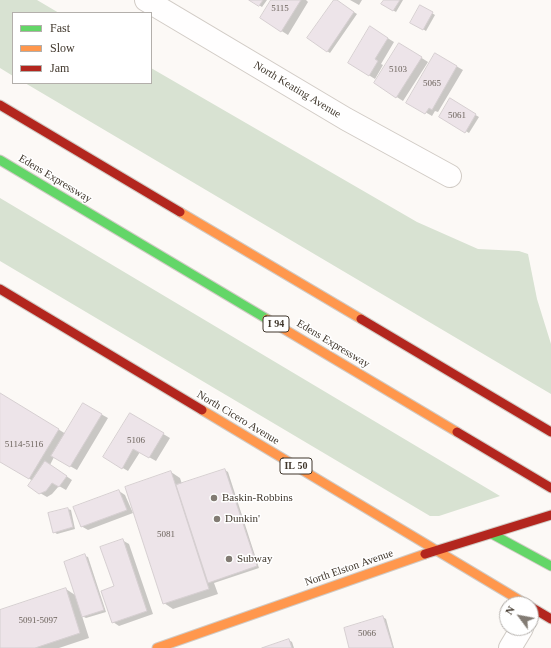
<!DOCTYPE html>
<style>
body{margin:0}
#map{position:relative;width:551px;height:648px;overflow:hidden;background:#fcf9f6;font-family:"Times New Roman",serif}
canvas{display:block}
.legend{position:absolute;left:12px;top:12px;width:140px;height:72px;box-sizing:border-box;background:#fff;border:1px solid #b3afab;margin:0;padding:5px 7px;list-style:none;font-size:12px;color:#40372c}
.legend li{display:flex;align-items:center;gap:8px;height:20px}
.legend b{width:20px;border:1px solid #b3afab}
.north{position:absolute;left:499px;top:596px;width:40px;height:40px;box-sizing:border-box;background:#fff;border:1px solid #b3afab;border-radius:50%;rotate:302deg;font-size:11px;font-weight:700;line-height:16px;text-align:center;color:#40372c}
.north::after{content:'';display:block;margin:auto;width:14px;height:18px;background:#827b73;clip-path:polygon(50% 0,100% 100%,50% 72%,0 100%)}
</style>
<div id="map">
<canvas width="551" height="648"></canvas>
<ul class="legend">
<li><b style="height:5px;background:#63d668"></b>Fast</li>
<li><b style="height:5px;background:#ff974d"></b>Slow</li>
<li><b style="height:5px;background:#b3261e"></b>Jam</li>
</ul>
<div class="north">N</div>
</div>
<script>
const ctx = document.querySelector('canvas').getContext('2d');
ctx.lineJoin = 'round';
function fill(path, color) {
  ctx.fillStyle = color;
  ctx.fill(path, 'evenodd');
}
function trace(path, color, width, dash) {
  ctx.strokeStyle = color;
  ctx.lineWidth = width;
  ctx.lineCap = dash ? 'butt' : 'round';
  ctx.setLineDash(dash || []);
  ctx.stroke(path);
}
function drawText(font, color, halo, rows, align = 'center') {
  ctx.font = font + ' "Times New Roman",serif';
  ctx.lineWidth = 3;
  ctx.setLineDash([]);
  ctx.textBaseline = 'middle';
  ctx.strokeStyle = halo;
  ctx.fillStyle = color;
  for (const [text, x, y, turn = 0] of rows) {
    ctx.save();
    ctx.translate(x, y);
    ctx.rotate((+turn || 0) * Math.PI / 180);
    ctx.textAlign = isNaN(turn) ? turn : align;
    if (halo) ctx.strokeText(text, 0, 0);
    ctx.fillText(text, 0, 0);
    ctx.restore();
  }
}
fill(new Path2D(`
 M0 0H37L59 13H13V76L0 68Z
 M151 68 417 222 478 249 519 251 528 254 537 299 551 344V394L25 83H151Z
 M0 198 500 496 439 516H430L0 261Z`), '#d8e2d2');
fill(new Path2D(`
 M251 0H267L262 7Z
 M272 0H306L308 2 288 35 261 18Z
 M335 0 357 14 330 53 327 51Z
 M350 0H362L359 5Z
 M385 0H403L396 12 382 4Z
 M421 6 435 15 426 31 412 22Z
 M376 31 394 42 381 64 383 65 375 79 349 63Z
 M406 48 428 62 403 101 375 83Z
 M435 54 463 70 438 112 435 111 432 116 408 102Z
 M450 100 479 117 469 133 440 116Z
 M0 394 66 434 83 404 108 418 77 470 54 457 50 465 72 480 66 490 59 486 52 494 47 497 40 493 33 481 0 461Z
 M130 414 170 438 156 461 140 452 128 471 104 457Z
 M225 470 228 472 259 568 214 583 218 594 173 609 164 603 171 472 180 478 182 484Z
 M119 491 125 495 133 513 88 530 81 526Z
 M68 509 71 510 75 529 57 534 54 532Z
 M122 540 129 544 153 614 119 626 113 622 115 587Z
 M85 556 88 557 106 612 86 618 82 616 89 638 59 648H0V611L66 589 75 595Z
 M383 617 386 619 394 648H350Z
 M289 640 292 642 294 648H265Z`), '#0003');
const building = new Path2D(`
 M249 0H263L259 6Z
 M271 0H301L281 32 260 18Z
 M334 0H337L354 12 327 52 307 38Z
 M384 0H400L393 11 381 4Z
 M420 5 433 12 423 30 410 23Z
 M370 26 388 38 375 59 378 61 369 76 348 63Z
 M399 43 422 57 396 98 374 83Z
 M435 53 457 66 432 110 429 108 425 114 406 103Z
 M450 98 476 114 465 133 439 117Z
 M0 393 59 429 29 479 0 462Z
 M83 403 102 414 70 467 51 456Z
 M130 413 164 433 149 458 133 449 122 469 103 457Z
 M45 461 67 476 59 487 52 483 46 491 39 494 28 486Z
 M225 469 257 566 208 583 176 485Z
 M171 471 209 589 163 604 125 487Z
 M119 490 127 510 81 527 73 507Z
 M68 508 73 527 53 533 48 513Z
 M123 539 147 611 112 623 101 591 114 586 100 547Z
 M85 554 104 610 82 617 64 562Z
 M66 588 80 633 35 648H0V610Z
 M383 616 393 648H349L344 628Z
 M289 639 292 648H262Z`);
fill(building, '#ede4e9');
trace(building, '#d6cfd1', 1);
const street = new Path2D(`
 M146 0 346 119 450 176
 M510 648 522 628`);
const fast = new Path2D(`
 M0 160 267 319
 M492 534 551 566`);
const slow = new Path2D(`
 M180 212 361 319
 M267 319 457 432
 M202 410 526 604
 M157 648 425 554`);
const jam = new Path2D(`
 M0 105 180 212
 M0 289 202 410
 M361 319 551 432
 M457 432 551 488
 M425 554 551 515
 M531 607 551 619`);
trace(street, '#d1cbc5', 24);
trace(fast, '#d1cbc5', 11);
trace(slow, '#d1cbc5', 11);
trace(jam, '#d1cbc5', 11);
trace(street, '#fffefe', 22);
trace(fast, '#63d668', 9);
trace(slow, '#ff974d', 9);
trace(jam, '#b3261e', 9);
for (const [x, y, r, color] of [
 [214,498,4,"#827b73"],
 [217,519,4,"#827b73"],
 [229,559,4,"#827b73"]
]) {
  const dot = new Path2D();
  dot.arc(x, y, r, 0, 2 * Math.PI);
  ctx.fillStyle = color;
  ctx.fill(dot);
  trace(dot, '#fff', 1.5);
}
drawText('9px', '#6b625b', null, [
 ["5115",280,9],
 ["5103",398,70],
 ["5065",432,84],
 ["5061",457,116],
 ["5106",136,441],
 ["5114-5116",24,445],
 ["5081",166,535],
 ["5091-5097",38,621],
 ["5066",367,634]
]);
for (const [x, y, w] of [
 [276,324,26],
 [296,466,32]
]) {
  const box = new Path2D();
  box.roundRect(x - w / 2, y - 8, w, 16, 3);
  ctx.fillStyle = '#fff';
  ctx.fill(box);
  trace(box, '#40372c', 1);
}
drawText('bold 10px', '#40372c', null, [
 ["I 94",276,324],
 ["IL 50",296,466]
]);
drawText('11px', '#40372c', '#fff', [
 ["North Keating Avenue",297,90,31],
 ["Edens Expressway",55,179,31],
 ["Edens Expressway",333,344,31],
 ["North Cicero Avenue",238,418,31],
 ["North Elston Avenue",349,568,-19]
]);
drawText('11px', '#40372c', '#fff', [
 ["Baskin-Robbins",222,498],
 ["Dunkin'",225,519],
 ["Subway",237,559]
], 'left');
</script>
